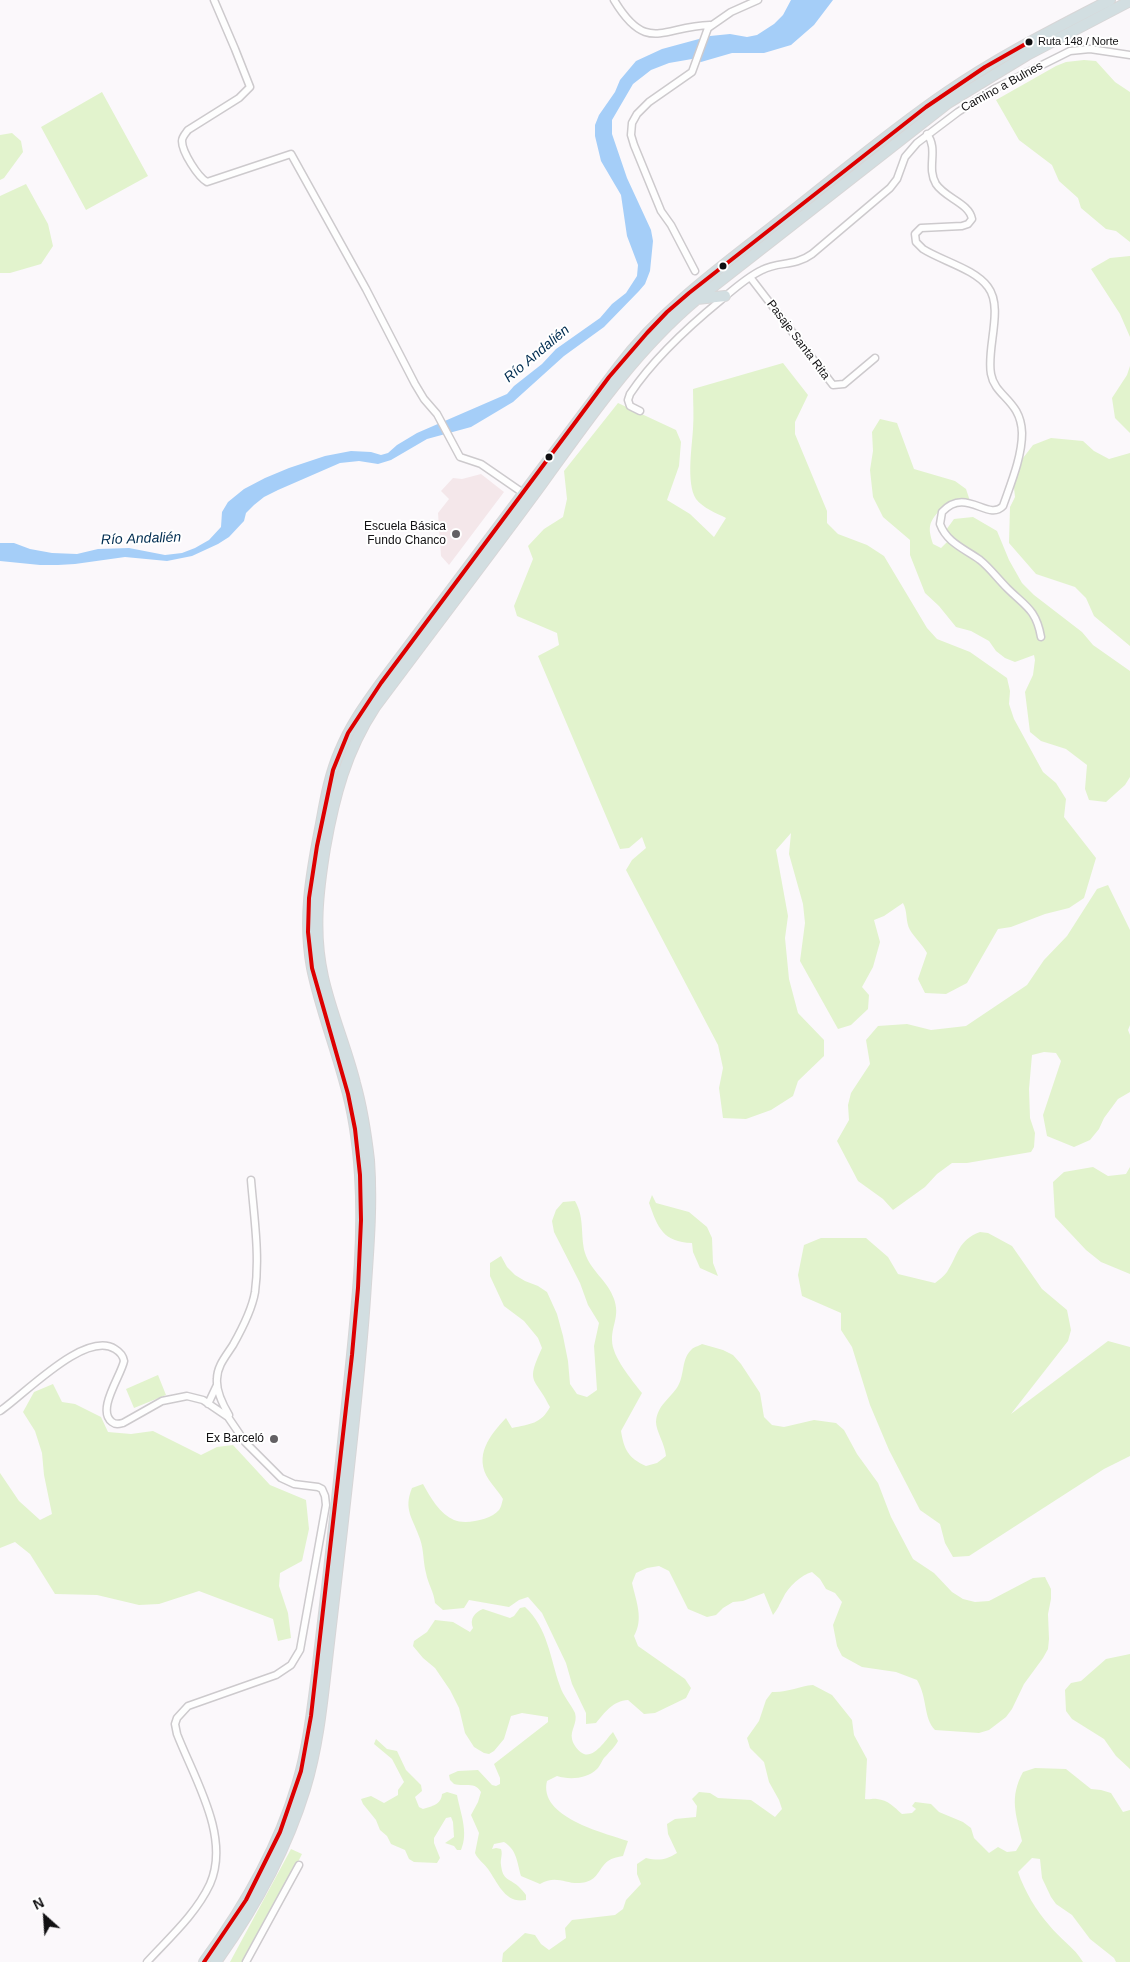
<!DOCTYPE html>
<meta charset="utf-8">
<style>
body{margin:0}
#map{position:relative;width:1130px;height:1962px;overflow:hidden;background:#fbf8fb;font-family:Helvetica,sans-serif}
canvas{display:block}
.north{position:absolute;left:20px;top:1892px;width:50px;height:50px;-webkit-text-stroke:4px #fff;paint-order:stroke;rotate:334deg;font-size:14px;font-weight:700;line-height:20px;text-align:center;color:#111012}
.north::after{content:'';display:block;margin:auto;width:18px;height:22px;background:#111012;clip-path:polygon(50% 0,100% 100%,50% 72%,0 100%)}
</style>
<div id="map">
<canvas width="1130" height="1962"></canvas>
<div class="north">N</div>
</div>
<script>
const ctx = document.querySelector('canvas').getContext('2d');
ctx.lineJoin = 'round';
function fill(path, color) {
  ctx.fillStyle = color;
  ctx.fill(path, 'evenodd');
}
function trace(path, color, width, dash) {
  ctx.strokeStyle = color;
  ctx.lineWidth = width;
  ctx.lineCap = dash ? 'butt' : 'round';
  ctx.setLineDash(dash || []);
  ctx.stroke(path);
}
function drawText(font, color, halo, rows, align = 'center') {
  ctx.font = font + ' Helvetica,sans-serif';
  ctx.lineWidth = 4;
  ctx.setLineDash([]);
  ctx.textBaseline = 'middle';
  ctx.strokeStyle = halo;
  ctx.fillStyle = color;
  for (const [text, x, y, turn = 0] of rows) {
    ctx.save();
    ctx.translate(x, y);
    ctx.rotate((+turn || 0) * Math.PI / 180);
    ctx.textAlign = isNaN(turn) ? turn : align;
    if (halo) ctx.strokeText(text, 0, 0);
    ctx.fillText(text, 0, 0);
    ctx.restore();
  }
}
fill(new Path2D(`
 M481 474 504 492 449 565 441 556 438 513 449 499 441 491 453 478 462 479Z`), '#f4e7ea');
fill(new Path2D(`
 M1084 60 1096 61 1115 82 1130 92V242L1116 231 1106 229 1081 208 1078 198 1059 181 1052 165 1019 140 996 100 1056 66 1066 62Z
 M102 92 148 176 86 210 41 127Z
 M12 133 21 141 23 152 4 178 0 180V135Z
 M26 184 48 224 53 246 41 264 10 273H0V196Z
 M1130 256V337L1120 314 1091 269 1110 258Z
 M783 363 808 395 795 422V434L827 511V523L838 534 867 545 884 556 927 628 937 639 970 652 1007 678 1010 691 1009 704 1014 719 1043 772 1056 783 1066 799 1064 817 1096 858 1084 898 1069 908 1045 914 1011 927 998 929 967 983 946 994 925 993 918 979 927 953C922 944 915 938 910 930 905 921 908 912 903 903L884 916 874 920 880 942 873 967 862 987 869 995 868 1009 851 1025 838 1029 800 961 805 923 803 904 789 854 791 833 776 850 788 916 785 938 789 979 798 1013 824 1040V1056L798 1081 793 1096 771 1110 746 1119 723 1118 719 1088 723 1068 718 1045 626 870 632 860 646 848 642 837 629 848 620 849 538 656 559 645 557 633 517 616 514 606 533 559 528 546 544 529 563 517 567 499 564 471 618 403 676 430 681 442 679 466 667 500 690 514 714 537 726 518C716 513 703 508 696 499 686 483 692 447 693 429 694 416 693 402 693 389Z
 M1130 366V433L1115 418 1112 398 1127 375Z
 M880 419 897 423 914 469 955 481 966 489 970 501 958 507 940 510C928 523 928 528 933 544L941 548 950 539 946 530 954 519 973 517 997 531 1009 560 1022 583 1034 595 1082 632 1093 645 1130 671V777L1125 785 1106 802 1089 800 1085 789 1087 765 1066 749 1041 741 1030 732 1025 692 1033 675 1035 660 1034 655 1015 662 1005 658 996 651 989 641 971 631 956 627 939 606 925 593 910 555V540L883 517 873 497 870 470 873 451 872 432Z
 M1051 438 1083 441 1094 451 1109 459 1130 453V646L1094 616 1086 598 1075 587 1036 574 1009 543 1010 507 1015 497 1013 479 1020 462 1033 445Z
 M1108 885 1130 930V1025L1128 1030 1130 1035V1092L1118 1099 1104 1118 1099 1129 1090 1140 1074 1147 1047 1136 1043 1115 1061 1061 1056 1053 1044 1052 1032 1055 1029 1089 1030 1118 1035 1133 1034 1147 1031 1152 967 1163H952L937 1174 925 1187 893 1210 883 1199 858 1181 837 1141 849 1120 848 1105 851 1093 870 1064 866 1040 878 1026 907 1024 931 1030 966 1026 1027 985 1044 960 1067 936 1097 889Z
 M1093 1167 1108 1176 1126 1174 1130 1167V1274L1101 1262 1086 1250 1055 1217 1053 1182 1064 1172Z
 M652 1195 656 1203 689 1212 707 1227 712 1238 713 1263 718 1276 700 1268 693 1252 692 1243C663 1242 658 1228 649 1203Z
 M575 1201C585 1218 580 1235 585 1253 590 1270 608 1281 614 1299 620 1316 612 1324 612 1340 612 1357 632 1380 642 1393L621 1431C624 1449 628 1458 646 1466L657 1463 666 1456C665 1444 656 1431 656 1422 657 1405 671 1398 678 1386 685 1374 681 1359 692 1349 694 1347 699 1346 702 1344L723 1350 733 1355 741 1364 760 1393 764 1417 772 1425 784 1427 814 1420 836 1423 844 1430 857 1454 878 1483 891 1517 913 1559 934 1573 952 1592 963 1599 975 1602 989 1601 1033 1578 1045 1577 1051 1589V1599L1048 1614 1049 1639 1048 1649 1043 1658 1024 1684 1012 1709 1006 1717 989 1730 979 1733 935 1730C923 1717 928 1699 917 1680L896 1672 862 1667 842 1656 837 1646 833 1625 842 1602 835 1593 826 1589 820 1579 812 1572C801 1575 788 1587 783 1598 779 1605 778 1609 773 1615L764 1593 743 1601 733 1602 723 1608 716 1615 707 1617 688 1609 669 1571 659 1566 647 1568 636 1573 632 1583C636 1601 644 1619 634 1636L638 1646 685 1679 691 1688 686 1698 655 1713 644 1714 628 1700C613 1701 605 1712 596 1723L586 1724V1713L572 1684 566 1663 542 1613 528 1597 519 1600 509 1607 469 1600 464 1608 443 1610 435 1603C434 1592 428 1584 426 1573 423 1562 424 1550 420 1539 413 1518 403 1510 412 1488L423 1484C430 1497 440 1514 454 1520 465 1525 491 1520 499 1510 501 1508 502 1502 503 1499 499 1492 493 1486 489 1480 473 1456 490 1435 506 1418L512 1428C530 1424 541 1424 550 1407 535 1376 525 1385 542 1348L538 1338 524 1321 504 1306 490 1276V1263L501 1256 507 1267 515 1275 525 1281 538 1286 547 1292 557 1314 563 1336 568 1361 570 1384 577 1394 587 1397 597 1390 594 1346 599 1323 588 1305 580 1283 554 1232 552 1221 556 1210 563 1202Z
 M980 1232 988 1233 1012 1246 1042 1289 1067 1310 1071 1330 1068 1341 1011 1414 1108 1341 1130 1347V1456L1104 1469 969 1556 953 1557 945 1543 940 1524 920 1510 889 1450 870 1405 852 1347 841 1330V1313L802 1296 798 1275 804 1245 821 1238H866L888 1257 898 1274 935 1283C939 1280 944 1276 947 1272 958 1255 958 1240 980 1232Z
 M158 1375 166 1395 134 1408 126 1389Z
 M53 1384 62 1402 75 1404 101 1417 108 1432 131 1434 153 1431 201 1455 217 1447 233 1445 270 1485 306 1500 309 1529 302 1561 280 1573 279 1586 288 1613 291 1638 278 1641 273 1619 199 1591 159 1604 139 1605 97 1595 55 1594 30 1554 15 1542 0 1548V1473L19 1501 40 1520 52 1514 44 1475 42 1453 35 1431 23 1412 34 1392Z
 M525 1607C548 1628 550 1658 560 1686 563 1696 571 1704 575 1713 578 1723 570 1730 572 1739 573 1745 579 1752 584 1754 595 1758 607 1738 613 1732L618 1741C614 1748 611 1750 606 1756 602 1759 601 1765 597 1769 587 1779 569 1780 557 1776L547 1781C538 1817 604 1833 628 1841L623 1856C618 1857 612 1858 608 1861 599 1868 598 1879 586 1882 568 1887 558 1873 540 1884L521 1876C517 1862 517 1850 504 1842L494 1844 492 1849 496 1848 501 1849C503 1855 500 1859 501 1865 503 1881 509 1878 518 1886 521 1889 524 1892 526 1895V1900C505 1904 498 1883 488 1869 484 1863 478 1860 475 1853L479 1833 471 1815 478 1802 481 1792C475 1781 464 1787 454 1784L450 1780 449 1775 458 1771 478 1770 492 1785 496 1786 500 1784V1778L494 1764 548 1722V1717L522 1713 511 1716 504 1739 494 1751 489 1754 484 1753 474 1747 465 1733 459 1708 450 1690 435 1668 423 1658 413 1646 414 1641 427 1632 435 1620 453 1622 470 1632 473 1628C469 1619 475 1612 483 1609L510 1618 514 1616 520 1608Z
 M1130 1654V1769L1116 1756 1104 1739 1072 1719 1066 1711 1065 1690 1071 1683 1081 1681 1106 1659Z
 M813 1685 832 1695 852 1720 854 1735 867 1759 865 1799C870 1800 873 1798 877 1799 888 1800 894 1807 902 1814L912 1813 916 1809 912 1806 915 1802 931 1804 939 1812 963 1822 971 1828 974 1838 989 1853 998 1847 1007 1852 1016 1851 1022 1841C1016 1814 1009 1798 1023 1772L1035 1768 1066 1769 1091 1789 1101 1790 1111 1793 1123 1812 1130 1810V1962H1116L1114 1958 1090 1939 1072 1915 1056 1904 1051 1897 1042 1878 1040 1859 1032 1858 1018 1872C1025 1892 1036 1910 1049 1925 1060 1939 1074 1947 1083 1962H502L503 1953 525 1933 535 1935 541 1944 549 1950 566 1938 565 1928 572 1920 615 1915 623 1909 626 1900 641 1884 637 1874V1864L646 1858C659 1861 666 1860 677 1853L668 1834 667 1824 675 1819 696 1817 697 1806 692 1799 699 1792 710 1793 718 1798 751 1800 775 1817 782 1809 779 1800 769 1782 764 1762 750 1748 747 1738 759 1721 766 1700 772 1692C787 1693 799 1686 813 1685Z
 M376 1739 387 1749 397 1751 406 1770 421 1785 422 1791 415 1797 419 1807 423 1809C432 1806 441 1805 442 1794L447 1792 457 1795C460 1812 469 1832 461 1850H457L454 1846 445 1843 454 1837 453 1822 451 1817 446 1818 434 1838V1843L440 1858 437 1863 414 1862 409 1859 405 1850 391 1844 387 1836 380 1830 376 1820 363 1804 361 1799 371 1796 384 1803 398 1795V1790L404 1782 392 1759 374 1744Z
 M291 1849 302 1854 297 1864 243 1962H230Z`), '#e2f3cd');
fill(new Path2D(`
 M791 0H833L814 25 791 45 764 53H732L701 62 692 59 669 63 651 70 633 84 612 120V134L627 178 651 230 653 241 650 271 645 284 639 291 604 327 564 356 513 402 471 427 427 439 391 460 378 464 359 461 340 463 278 490 264 497 254 505 246 513 244 521 229 537 218 544 192 556 167 561 125 557 75 564 58 565H40L0 561V543H14L30 549 52 553 77 554 98 549 129 548 165 555 182 553 195 548 209 540 221 527 222 512 228 502 244 489 265 478 289 468 325 456 351 451 371 452 381 455 388 453 397 445 417 433 507 394 514 386 542 364 556 349 600 318 612 304 626 293 637 276 638 265 627 236 621 195 601 161 595 136V125L599 115 615 92 620 80 636 61 662 49 710 36 730 34 747 37 757 35 774 24 783 15Z`), '#a5cef8');
const minor = new Path2D(`
 M214 0 235 49 250 87 239 98 188 130C185 134 182 137 182 141 182 152 198 177 207 182L291 154 366 289 415 384 424 399 437 414 460 457 481 464 523 493
 M614 0C647 55 663 26 710 25
 M927 134C939 150 926 167 936 184 945 198 969 203 972 219L968 224 962 226 921 228 915 234 916 242 923 249C942 261 975 269 988 287 1004 308 986 349 991 374 995 397 1021 400 1022 433 1022 457 1011 483 1003 506 988 522 966 486 942 512L940 524C947 543 965 549 980 560 990 568 997 578 1007 588 1025 606 1036 609 1041 637
 M695 271 671 225 661 211 634 145 631 135 632 123 637 114 649 102 692 72 708 28 731 12 758 0
 M750 277 833 385 844 384 875 358
 M640 411 630 406 628 400 630 394C654 358 688 327 721 300 734 289 747 277 762 270 779 261 794 267 812 254L890 188 897 179 905 157 917 143 958 112 994 89 1070 51 1090 49 1130 55
 M208 1404 217 1385
 M0 1411C24 1395 85 1330 115 1349 120 1352 123 1355 124 1361 121 1376 96 1410 112 1422 116 1425 119 1424 123 1423L162 1401 187 1396 203 1400 228 1417 245 1442 281 1478 294 1484 318 1487 322 1489 325 1496 326 1505 300 1650 291 1665 276 1675 188 1706 177 1718 175 1724 177 1734C194 1778 231 1837 210 1884 196 1914 169 1938 147 1962
 M229 1415C223 1405 216 1391 217 1379 217 1366 226 1356 233 1345 242 1329 252 1310 255 1292 260 1255 254 1217 251 1180
 M246 1962 299 1865`);
const highway = new Path2D(`
 M697 299 725 296
 M204 1962C243 1909 278 1849 297 1785 308 1749 312 1712 317 1674 321 1636 326 1599 330 1561 338 1493 345 1424 352 1355 358 1296 364 1235 360 1175 358 1144 354 1113 345 1083 335 1045 320 1007 312 968 303 920 311 875 320 829 325 802 329 776 340 751 350 726 365 705 381 683L619 366C664 307 724 265 781 220 836 177 889 132 946 93 998 57 1054 29 1110 0
 M216 1962C254 1909 286 1851 305 1789 318 1746 322 1704 327 1660 332 1617 337 1574 342 1530 351 1448 361 1366 366 1284 369 1242 372 1201 369 1160 366 1134 362 1108 355 1083 346 1047 331 1013 323 977 313 933 318 891 325 848 334 797 346 751 375 707 430 633 486 560 541 485 588 420 634 352 696 300L948 103 1027 55 1130 1`);
trace(minor, '#cdcacd', 9);
trace(highway, '#d7d6d7', 12);
trace(minor, '#fefefe', 6);
trace(highway, '#d2dee1', 10);
trace(new Path2D(`
 M204 1962 246 1900 280 1832 301 1771 311 1716 352 1355 358 1288 361 1220 360 1175 355 1129 348 1094 312 968 308 932 309 898 317 846 333 770 348 733 381 683 609 377 647 333 667 312 689 293 926 107 985 67 1029 42`), '#d00', 4);
for (const [x, y, r, color] of [
 [1029,42,4.5,"#111012"],
 [723,266,4.5,"#111012"],
 [549,457,4.5,"#111012"],
 [456,534,5,"#636164"],
 [274,1439,5,"#636164"]
]) {
  const dot = new Path2D();
  dot.arc(x, y, r, 0, 2 * Math.PI);
  ctx.fillStyle = color;
  ctx.fill(dot);
  trace(dot, '#fff', 2);
}
drawText('11px', '#111012', '#fff', [
 ["Ruta 148 / Norte",1038,42]
], 'left');
drawText('12px', '#111012', '#fff', [
 ["Camino a Bulnes",1002,87,-29],
 ["Pasaje Santa Rita",798,340,53]
]);
drawText('12px', '#111012', '#fff', [
 ["Escuela Básica",446,527],
 ["Fundo Chanco",446,541],
 ["Ex Barceló",264,1439]
], 'right');
drawText('italic 14px', '#002d51', '#fff', [
 ["Río Andalién",537,354,-40],
 ["Río Andalién",141,539,-2]
]);
</script>
